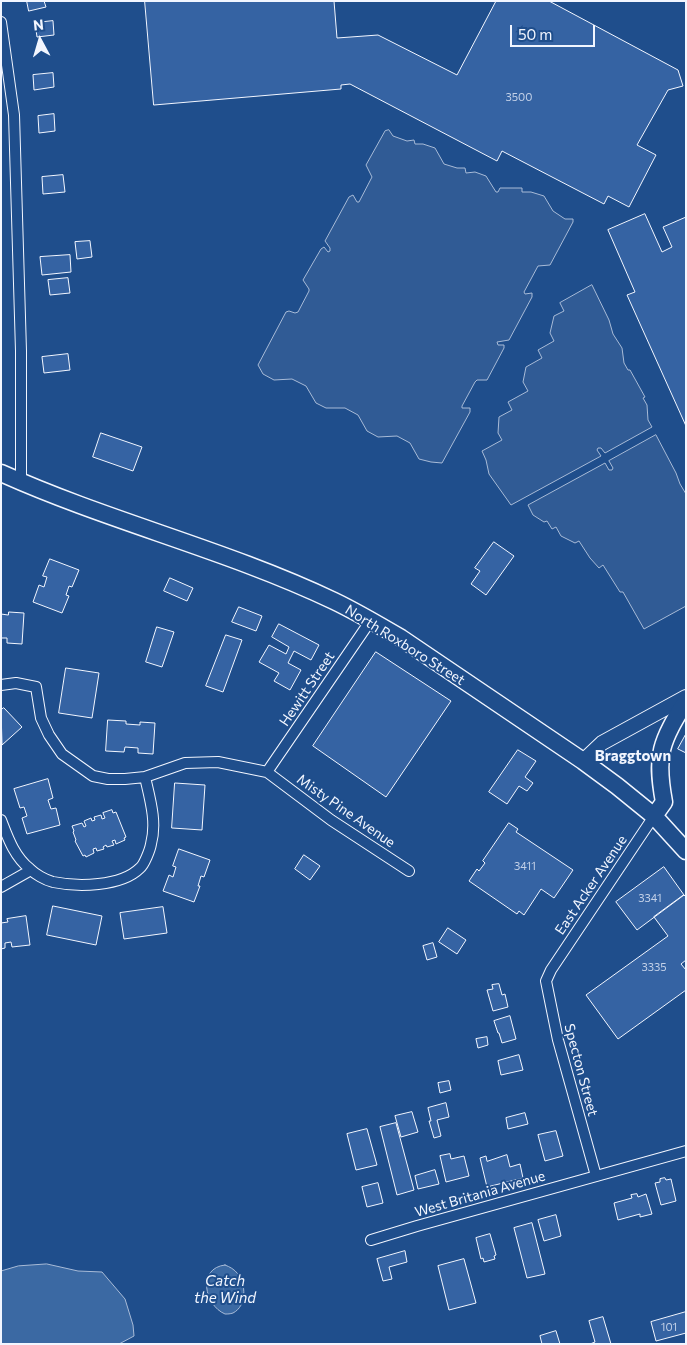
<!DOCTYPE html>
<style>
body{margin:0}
#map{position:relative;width:687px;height:1345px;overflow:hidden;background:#1f4e8c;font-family:Commissioner,sans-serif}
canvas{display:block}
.frame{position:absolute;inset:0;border:2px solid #f2f6ff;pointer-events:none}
.north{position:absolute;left:15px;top:15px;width:50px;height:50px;-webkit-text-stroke:4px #1f4e8c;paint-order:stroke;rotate:354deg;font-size:14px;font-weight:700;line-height:20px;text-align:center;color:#f2f6ff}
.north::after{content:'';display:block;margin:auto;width:18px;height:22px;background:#f2f6ff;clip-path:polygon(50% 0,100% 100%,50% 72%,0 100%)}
.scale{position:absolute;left:510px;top:25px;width:85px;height:22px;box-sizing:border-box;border:2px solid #f2f6ff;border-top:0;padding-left:6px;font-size:15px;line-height:18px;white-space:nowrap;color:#f2f6ff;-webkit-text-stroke:4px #1f4e8c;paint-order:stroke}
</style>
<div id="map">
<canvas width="687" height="1345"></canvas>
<div class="frame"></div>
<div class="north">N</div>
<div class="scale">50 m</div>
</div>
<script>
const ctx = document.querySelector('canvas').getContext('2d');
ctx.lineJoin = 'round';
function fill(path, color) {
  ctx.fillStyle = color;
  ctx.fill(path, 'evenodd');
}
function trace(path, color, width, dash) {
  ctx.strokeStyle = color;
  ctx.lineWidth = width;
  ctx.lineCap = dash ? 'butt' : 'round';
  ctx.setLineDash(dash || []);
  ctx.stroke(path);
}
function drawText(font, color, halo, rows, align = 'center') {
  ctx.font = font + ' Commissioner,sans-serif';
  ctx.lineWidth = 4;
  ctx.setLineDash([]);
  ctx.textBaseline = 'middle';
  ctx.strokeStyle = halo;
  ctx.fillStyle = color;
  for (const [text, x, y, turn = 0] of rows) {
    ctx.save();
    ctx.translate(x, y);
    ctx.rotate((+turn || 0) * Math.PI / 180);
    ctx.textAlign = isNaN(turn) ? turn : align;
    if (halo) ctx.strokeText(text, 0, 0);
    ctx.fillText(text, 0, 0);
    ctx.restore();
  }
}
const parking = new Path2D(`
 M389 130 393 136 407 141 414 140 415 144H423L435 148 444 164 457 168H465L466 173 475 172 486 176 496 192H498L500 188H522V192H531L544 196 553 211 565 219H573V222L550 265 538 266 524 292 525 294 532 293V297L509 340 497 342 498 345H504V348L487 380H477L475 382 462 406V408H470V412L442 463 431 462 419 459 410 443 397 436 378 437 367 431 358 415 345 408H326L316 403 306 386 292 379 274 380 263 374 258 365 286 312 289 311 295 313 298 312 309 291V289L303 280 321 249 324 247 328 252 330 251V248L325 241 349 197 353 195 357 202H359L372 177 366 165 385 131Z
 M592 285 609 320 613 334 622 348 624 363 628 370H630L645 397 643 398 647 405 648 420 652 427 605 453 601 448H598L597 450 601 456 511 505 489 474 486 460 482 451 502 440 498 433 499 417 512 410 508 402 528 391 523 382 526 367 542 358 538 350 554 341 550 333 554 316 564 311 560 303Z
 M656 435 676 473 680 484 686 494V606L644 629 623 592H620L603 565 599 568 590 558 579 541 575 543 561 536 556 527 552 529 547 521 544 522 533 515 528 505 605 463 609 470H612L613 468 609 461Z`);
fill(parking, '#305b95');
trace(parking, '#a8bbd7', 1);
const water = new Path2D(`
 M47 1264 78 1271 102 1272 125 1299 133 1325 134 1336 119 1344H1V1271L18 1266Z
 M225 1265C230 1267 234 1269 238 1274 246 1284 247 1306 233 1313 230 1314 228 1314 225 1314 204 1305 197 1268 225 1265Z`);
fill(water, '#3b69a3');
trace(water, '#a8bbd7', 1);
const building = new Path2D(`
 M27 1H44L46 7 29 11Z
 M145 1H334L337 38 378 35 457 75 496 1H549L678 70 683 86 668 90 637 145 656 155 629 207 608 196 604 204 502 151 497 161 350 84 341 85V89L154 105Z
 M53 21 54 35 37 37 35 23Z
 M53 73 54 87 34 90 33 75Z
 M54 114 55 131 39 133 38 116Z
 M63 175 65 192 43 194 42 177Z
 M645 214 662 252 672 247 663 227 686 217V426L627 295 635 292 608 230Z
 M90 241 92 257 77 259 75 242Z
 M70 255 71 272 42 275 40 257Z
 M68 278 70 293 50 295 48 280Z
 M68 354 70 370 44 373 42 357Z
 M101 433 142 447 133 471 93 457Z
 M494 542 514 556 486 595 471 584 480 571 475 568Z
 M50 559 79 570 72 587 69 586 66 595 69 596 62 613 33 602 39 585 44 587 47 577 43 576Z
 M170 578 193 588 187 601 164 591Z
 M239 607 262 616 256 631 232 622Z
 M9 612 24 613 22 644 7 643V638H1V614L8 615Z
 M279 624 319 645 311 660 294 651 288 663 301 670 290 690 274 681 279 673 259 662 269 645 286 654 289 647 272 637Z
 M157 627 174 632 162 667 146 662Z
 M226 635 242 640 223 692 206 686Z
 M376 652 451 701 386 797 313 746Z
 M66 668 99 673 92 718 59 713Z
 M4 708 22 727 2 745 1 710Z
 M108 720 126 721V724L140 725V722L155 723 153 754 138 753V748L125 747 124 752 106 751Z
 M686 734V753L678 749Z
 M518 750 536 761 525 777 533 783 527 791 519 786 507 804 489 792Z
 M48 779 53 798 48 800 51 809 56 808 60 825 27 834 22 818 27 816 24 807 20 808 14 789Z
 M175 783 205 785 202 830 172 828Z
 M112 810 113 813 116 812 126 837 124 838 125 840 116 844 115 840 112 841 114 845 107 847 106 845 103 847 104 849 97 851 96 848 93 849 94 853 86 857 85 855 83 856 75 841 76 840 73 832 74 831 72 826 82 823 84 827 86 826 84 821 91 818 92 821 95 820 94 817 101 815 102 819 105 818 103 813Z
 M509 823 518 829 516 832 573 870 554 898 541 889 524 915 519 911 517 914 469 881 477 869 479 871 485 863 483 861Z
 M179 849 210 860 204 877 201 876 198 886H200L194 902 163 891 169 875 173 877 176 867 173 866Z
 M304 855 320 866 310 880 295 869Z
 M664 867 684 895 637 930 616 902Z
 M684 895 686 897V960L681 964 686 970V990L618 1039 586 995 668 936 654 917Z
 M53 906 102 916 96 945 47 935Z
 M163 907 167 933 124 939 120 913Z
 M26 916 30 945 12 947 11 942 5 943V948L1 949V922V923L8 922 7 919Z
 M448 928 466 940 457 954 439 942Z
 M433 943 437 957 427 960 423 946Z
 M499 984 502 995 505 994 508 1007 493 1011 487 990 493 989 492 985Z
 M510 1016 516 1039 502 1043 499 1033H498L494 1021Z
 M487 1037 488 1045 478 1048 476 1039Z
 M519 1055 523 1070 501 1075 498 1061Z
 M449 1081 451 1090 440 1093 438 1083Z
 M446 1103 449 1117 437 1120 441 1136 434 1138 429 1121H431L428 1108Z
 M412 1112 418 1132 401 1137 395 1116Z
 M525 1113 528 1124 508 1129 506 1118Z
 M396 1123 414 1190 397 1195 380 1127Z
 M367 1129 377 1165 356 1170 347 1134Z
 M556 1131 563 1156 545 1161 538 1135Z
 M450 1154 451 1159 464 1156 469 1176 446 1182 440 1156Z
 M507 1155 510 1167 520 1164 523 1178 487 1187 480 1158 486 1156 487 1161Z
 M435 1170 439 1184 418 1189 415 1176Z
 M665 1178 666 1180 671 1179 676 1201 661 1205 655 1183 660 1182V1179Z
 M378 1183 383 1203 367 1207 362 1187Z
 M637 1194 638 1197 646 1194 652 1214 640 1217V1214L618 1220 614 1203 632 1198 631 1195Z
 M556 1215 561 1236 544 1241 538 1220Z
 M532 1223 545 1274 527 1278 514 1228Z
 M490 1234 496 1255 494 1256 495 1259 484 1262 483 1258 481 1259 476 1238Z
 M405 1251 407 1262 389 1267 392 1279 383 1281 377 1259Z
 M464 1259 476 1303 449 1310 438 1266Z
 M686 1312V1333L656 1341 651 1322Z
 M603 1317 611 1344H590L595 1342 589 1321Z
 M556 1331 560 1344H542L540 1336Z`);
fill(building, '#3563a3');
trace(building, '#f2f6ff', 1);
const street = new Path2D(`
 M1 22 14 115 21 351V482
 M1 685 16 683 36 687 41 718 49 735 62 754 93 776 108 779H125L145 777 185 763 218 762 267 772 331 820 409 871
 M267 772 371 620
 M1 820C8 838 14 856 30 869 35 874 45 880 53 882 77 887 121 887 140 868 144 865 150 850 151 844 157 822 150 799 145 777
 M1 887 31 870
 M596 1176 558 1040 546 981 551 970 654 816
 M371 1240 417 1226 686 1151`);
const secondary = new Path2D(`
 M583 761 602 743 686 697`);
const primary = new Path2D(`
 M1 473C110 522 227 550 334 601 357 612 379 625 401 638L583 761 617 786 654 816 686 851
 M654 816 664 802C655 754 661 742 686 701`);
trace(street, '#f2f6ff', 12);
trace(secondary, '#f2f6ff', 16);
trace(primary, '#f2f6ff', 19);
trace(street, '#1f4e8c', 10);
trace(secondary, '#1f4e8c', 14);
trace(primary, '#1f4e8c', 16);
drawText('11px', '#c3d1e8', null, [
 ["3500",519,97],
 ["3411",525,866],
 ["3341",650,898],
 ["3335",654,967],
 ["101",669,1327]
]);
drawText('14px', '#f2f6ff', '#1f4e8c', [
 ["North Roxboro Street",405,645,32],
 ["Hewitt Street",307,689,-56],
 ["Misty Pine Avenue",346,811,35],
 ["East Acker Avenue",591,885,-56],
 ["Specton Street",581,1070,75],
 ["West Britania Avenue",480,1194,-16]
]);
drawText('bold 15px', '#f2f6ff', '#1f4e8c', [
 ["Braggtown",633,756]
]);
drawText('italic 15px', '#f2f6ff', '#1f4e8c', [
 ["Catch",225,1281],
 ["the Wind",225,1298]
]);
</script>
